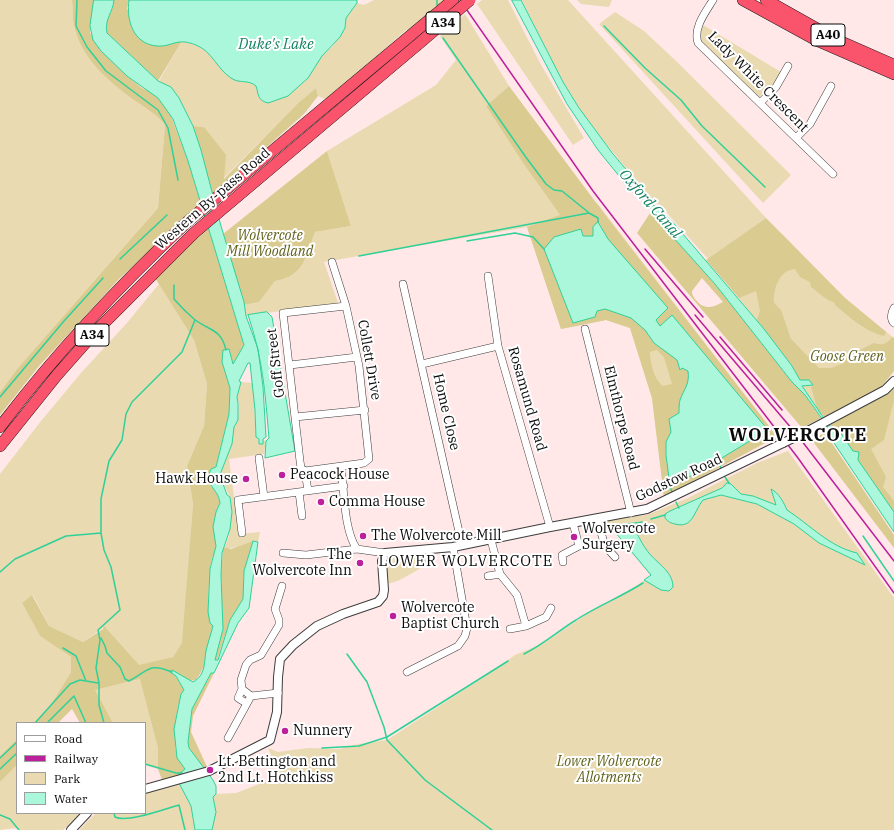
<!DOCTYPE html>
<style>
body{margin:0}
#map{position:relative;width:894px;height:830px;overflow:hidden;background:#ffe8e7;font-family:"IBM Plex Serif",serif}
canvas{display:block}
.legend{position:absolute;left:16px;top:722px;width:130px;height:92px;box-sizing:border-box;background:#fff;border:1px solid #9d9d9d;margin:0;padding:5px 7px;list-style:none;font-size:12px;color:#0a0a0a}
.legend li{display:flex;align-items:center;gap:8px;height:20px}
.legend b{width:20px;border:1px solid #9d9d9d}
</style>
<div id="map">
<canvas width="894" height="830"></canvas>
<ul class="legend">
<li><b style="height:5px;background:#fff"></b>Road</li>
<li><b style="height:5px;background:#bc209c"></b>Railway</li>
<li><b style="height:11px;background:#e9dab1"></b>Park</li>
<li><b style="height:11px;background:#abf7db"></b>Water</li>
</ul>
</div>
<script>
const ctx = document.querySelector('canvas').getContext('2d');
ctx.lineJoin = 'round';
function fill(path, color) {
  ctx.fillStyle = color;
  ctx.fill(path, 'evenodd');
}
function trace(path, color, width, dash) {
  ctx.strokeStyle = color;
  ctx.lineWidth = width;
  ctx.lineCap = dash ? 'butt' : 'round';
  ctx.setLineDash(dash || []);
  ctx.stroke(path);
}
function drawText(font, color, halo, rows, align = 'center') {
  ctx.font = font + ' "IBM Plex Serif",serif';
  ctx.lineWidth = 4;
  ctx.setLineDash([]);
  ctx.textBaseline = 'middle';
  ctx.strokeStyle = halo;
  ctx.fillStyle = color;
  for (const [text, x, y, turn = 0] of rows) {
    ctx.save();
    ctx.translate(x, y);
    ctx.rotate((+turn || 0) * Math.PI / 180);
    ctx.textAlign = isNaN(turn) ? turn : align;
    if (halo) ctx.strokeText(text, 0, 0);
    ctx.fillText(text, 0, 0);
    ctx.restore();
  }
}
fill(new Path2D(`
 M0 0H72C73 8 72 17 74 25 80 57 107 80 131 98 143 107 156 113 165 125L158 208 17 369 0 392Z
 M374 0H448L411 31 406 30 327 100 318 96 316 88 297 104 223 179 204 127 193 126 179 98 159 81 182 41 197 45 211 55 219 66 240 81 252 82 256 86 257 90 299 86 308 78 322 55 332 47 345 28 346 18 357 3 364 5Z
 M482 0H508L540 63 584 138 573 145 477 4Z
 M522 0H568L766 218 708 259 659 204 650 201C629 168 601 141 579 108 557 75 540 36 522 0Z
 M577 0H612L609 7 581 4Z
 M615 12 644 31 674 59 791 175 763 203 599 24Z
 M465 14 509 86 486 106 523 163 560 215 597 203 779 439 765 443 664 497 652 398 630 328 606 320 561 329 527 227 324 262 338 303 246 316 244 305 259 302 275 281C305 276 306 257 315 232L351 226 327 151 436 85 456 60 440 36Z
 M703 25 781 72 774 83 758 98 699 42 698 36Z
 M782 234 845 298 894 338V371L881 387 821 414 802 386 809 385 728 285Z
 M159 284 194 340 207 384 204 426 187 466 193 504 183 643 173 657 139 666 104 627 83 642 49 626 33 595 22 603 40 636 71 657V672L48 709 33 723H17V739L0 756V474L41 421 81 373 126 324Z
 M241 382 253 383 256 437 263 444V440L266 441 264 454 229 459 239 534 260 532 258 542C246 540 237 551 225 547L229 536 232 512 230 497 222 481 221 472 232 444 234 427 238 420 239 403 237 397Z
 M894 388V512L835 428 831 426 830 422Z
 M788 451 894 598V830H212L216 812 213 797 216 794 236 793 280 776 268 748 278 752 308 748 339 749 358 744 387 740 487 675 515 655 544 643 596 608 620 596 651 576 604 519 647 515 688 498 757 463Z
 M432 554 434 560C424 565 397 585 387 583 386 573 384 564 393 557Z
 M141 679 158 748V769L145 765V723H113L94 690Z
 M17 765V813H82L63 830H21L14 828 0 830V782Z
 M179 783 191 806 195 830H79L96 813H145V793Z`), '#e9dab1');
fill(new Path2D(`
 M72 0H94L90 33 127 76 142 88 154 94 169 111 188 161 201 204 119 279 39 366 0 415V392L17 369 158 208 165 125C156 113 143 107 131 98 107 80 80 57 74 25 72 17 73 8 72 0Z
 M114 0H129L127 9 159 46 182 41 158 81 107 33C104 20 113 12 114 0Z
 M509 86 609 220 779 439 765 443 664 497 652 398 630 328 606 320 561 329 527 227 560 215 523 163 486 106ZM599 222 608 239 668 308 655 320 660 326 672 315 768 430 720 459 719 464H715L670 486 666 442 671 432 669 419 679 413C679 409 679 403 680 400 684 389 690 384 688 371L682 368 680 370 677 360 654 343 645 330 631 318 605 308 573 322 544 249 554 237 581 230 583 236H594L593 227ZM657 350 664 357 672 384 663 386C654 380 650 362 650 352Z
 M316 88 318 96 304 114 243 168 233 179 212 194 201 150 193 126 204 127 226 155 224 179 297 104Z
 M327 151 351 226 315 232C306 256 305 276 275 281L259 302 244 305 223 234Z
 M652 210 715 284 792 382 805 395 821 418 802 428 637 233ZM702 278 723 302C712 308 704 310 696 300 693 296 692 295 692 291Z
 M766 218 845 298 886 332 884 336C866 332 849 317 835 305L834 302C828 302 817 291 811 287L810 282 800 277 795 269C779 270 773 289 774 303L781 310 791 339 819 368H831L844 363 848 356 874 343C882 346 887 344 892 337L894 338V371L881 387 826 419 817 408 811 387 813 385 805 380H800L792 366 757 320 760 311 756 291 739 298 706 260Z
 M208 227 244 345 233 365 229 349 222 362 230 388 229 414 211 486 217 492 220 503C211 520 216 528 216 545 216 551 212 557 211 563 209 574 206 618 213 626 209 644 208 665 196 680L189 681 172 670 184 690C176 701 172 746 178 758 180 762 183 766 185 769L178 775 162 780 158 769V748L140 679 95 690 113 723H80L72 709 58 723H33L48 709 71 672V657L40 636 22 603 32 595 49 626 83 642 103 629 104 626 139 665 173 657 182 643 193 504 187 466 204 426 207 384 194 340 155 278Z
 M894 388V400L884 440 871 449 886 477 883 487 894 501V512L858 460 856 451 853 452 835 428 831 426 830 422Z
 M825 433 894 535V548L811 439Z
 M253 541 244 571 243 599 230 620 217 660H214L223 629 221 575 223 550 225 547 231 549Z
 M211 673H214L193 716 191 732 208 769 205 770 189 748 188 742 192 709Z
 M17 739V765L0 782V756Z`), '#dacb90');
const water = new Path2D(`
 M94 0H114C113 12 104 20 107 33L158 81 171 87 179 98 193 126 201 150 221 226 244 302 246 316 258 349 263 387 266 437 263 439V444H259V439L256 437 255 410 250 363H248L239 381 241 382 237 397 238 403V420L234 427 232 444 221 472 222 481 227 495 230 497 232 512 230 529 222 553 221 575 223 629 215 660H218L230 620 243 599 244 571 253 541 258 542 249 608 238 623 214 673H211L192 709 188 742 189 748 213 780 216 786V794L213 797 216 812 212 830H195L191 806 179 783 178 775 185 769 177 758 174 729 181 694 184 690 176 676 170 672 172 670 193 682C206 675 204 662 206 651 208 642 211 634 213 626L210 623 208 612 210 569 216 546 213 527 216 512 220 503C218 487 203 486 211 469L216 467 229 414 230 388 222 362 223 350 229 349 233 364 244 345 188 161 173 119 158 98 127 76 101 51 93 40 90 26Z
 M129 0H357V3L346 18 345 28 340 37 322 56 308 78 288 96 268 103C257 100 259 95 256 86 248 79 239 84 231 78 217 69 212 51 196 45 176 37 173 47 157 46 133 44 126 20 129 0Z
 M512 0H521L563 82 579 108 613 154 640 186 653 205 661 210 671 220 764 329 792 366 800 380H809L813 385 802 386 821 414 830 426 840 432 853 451 859 452 858 460 894 512V532L836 446 828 432V427L805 395 792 382 715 284 663 226 647 203 628 187 598 150 567 104Z
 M598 222 608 239 668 308 656 320 660 326 672 315 768 430 720 459 719 464H715L670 486 666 455V442L671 432 669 419 679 413C679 409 679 403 680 400 684 389 690 384 688 371L682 368 680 370 677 360 654 343 645 330 631 318 605 309 597 311 595 317 573 323 544 249 554 237 581 229 583 236H593V227Z
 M267 312 272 317 295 451 265 458 266 441 269 438C265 392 263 359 248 315Z
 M727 483 731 484 741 494 753 496 776 505 771 489C779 493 784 503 787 510 810 525 830 547 857 553L865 565 819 543 794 524 757 504 721 495 703 500C694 511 693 529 675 524 671 523 668 522 665 518V514L670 511 722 488Z
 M637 523 632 529C640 536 640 541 646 549 654 562 673 570 673 587L669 591 661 590 644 580 651 575 610 526Z`);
fill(water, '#abf7db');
trace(water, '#30d098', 1);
trace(new Path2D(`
 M77 0 76 26 87 47 106 71 158 110 168 128 178 180
 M437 0V5
 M604 26 645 68 681 100 702 126 765 187
 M443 38 525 156 546 184 554 190 562 191 588 212
 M467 241 515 233 533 237 544 249
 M359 256 589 213 598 218V222
 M120 259 167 215
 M174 285V299C180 306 187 313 194 319 209 331 221 328 226 350
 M0 397 64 321 103 278
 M719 464 721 468
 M725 477 729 483
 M670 486 672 492
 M676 502 679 508
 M651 519 665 515
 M637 523 642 522
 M101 533V499L109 461 122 440 126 414 132 402 182 352 195 320
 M863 536 894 581
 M0 572 15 559 66 536 101 533 104 550 111 567 120 610 98 630 100 640 96 668 99 683V705L104 723
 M101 638 105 646 107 653 120 667 125 679 129 681C149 671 148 662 172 672
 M63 648 76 656 86 681 98 683
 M347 654 367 682 384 727 387 740 425 780 492 830
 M524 654C543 645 558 631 576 620 597 606 621 597 643 583
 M35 723 70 684 80 680 86 681
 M47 723 74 696 86 723
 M322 748 359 746 387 737 508 661
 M0 758 17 742
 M145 764 176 773H182
 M0 769 17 753
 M114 813 115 817C127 823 165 809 179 805L185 830
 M0 815 10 819 19 830`), '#30d098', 1.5);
const minor = new Path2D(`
 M713 0C705 13 693 28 698 43L833 174
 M760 103 776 87 788 66
 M796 138 810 124 831 86
 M488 276 498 346 550 527
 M403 284 462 545
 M894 308C891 313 890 319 894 323
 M585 329 631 513
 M422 364 498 346
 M290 365 357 357
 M295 417 365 410
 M259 458 264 497
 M341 467C344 489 344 532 357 549
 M305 471 364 463 369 459 359 366 346 306 332 262
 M305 471 301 468 300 461 283 313 346 306
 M305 471 308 491
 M299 492 302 516
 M597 519 605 546 615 557
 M242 533 238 500 344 486
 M491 540 500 574 517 595 526 626 546 617 551 608
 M283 553 306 555 357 549 385 553
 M563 562 562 555 579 546 573 523
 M488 576 500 574
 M510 629 526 626
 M407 672 458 646 465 636 467 628 453 547
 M242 689 238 698 246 703
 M278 693 251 696 242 689 241 680 246 665 250 660 261 655 279 625V620L275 609 282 586
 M228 738 251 696`);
const tertiary = new Path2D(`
 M808 431 885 390 894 381
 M145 789 209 771 270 740 277 712 278 677 280 659 293 645 317 626 343 614 378 602 383 596 384 590 382 561 385 553 453 547 550 527 647 509 783 443
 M71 830 87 813`);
const trunk = new Path2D(`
 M743 0 816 40 894 74
 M766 0 837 40 894 65
 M0 427C56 353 118 287 186 223L453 0
 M0 446 57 375 95 332 194 233 416 46`);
trace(minor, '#3d3d3d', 8);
trace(tertiary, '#3d3d3d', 10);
trace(trunk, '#1b1b1b', 12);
trace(minor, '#fff', 7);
trace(tertiary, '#fff', 8);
trace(trunk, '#fa546c', 11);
trace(new Path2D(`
 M460 0 593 191 798 458 894 593
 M645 249 703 317
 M695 315 798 436 894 561
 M720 337 782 410`), '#bc209c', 1.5);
const tertiaryBridge = new Path2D(`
 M783 443 808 431`);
const trunkBridge = new Path2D(`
 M416 46 470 0`);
trace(tertiaryBridge, '#3d3d3d', 10, []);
trace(trunkBridge, '#1b1b1b', 12, []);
trace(tertiaryBridge, '#fff', 8);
trace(trunkBridge, '#fa546c', 11);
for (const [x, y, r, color] of [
 [282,475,4,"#bc209c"],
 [246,479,4,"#bc209c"],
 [321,502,4,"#bc209c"],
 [363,536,4,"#bc209c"],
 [574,537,4,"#bc209c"],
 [360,563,4,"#bc209c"],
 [393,616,4,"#bc209c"],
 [285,731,4,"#bc209c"],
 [210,770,4,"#bc209c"]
]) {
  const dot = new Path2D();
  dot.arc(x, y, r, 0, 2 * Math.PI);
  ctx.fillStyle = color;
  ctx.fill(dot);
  trace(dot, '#fff', 1.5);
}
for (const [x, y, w] of [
 [443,23,34],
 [828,35,34],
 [92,335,34]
]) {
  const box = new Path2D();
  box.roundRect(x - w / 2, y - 11, w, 22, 3);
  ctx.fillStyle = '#fff';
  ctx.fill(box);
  trace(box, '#0a0a0a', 1);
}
drawText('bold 13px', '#0a0a0a', null, [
 ["A34",443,23],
 ["A40",828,35],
 ["A34",92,335]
]);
drawText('14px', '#0a0a0a', '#fff', [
 ["Lady White Crescent",758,82,45],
 ["Western By-pass Road",213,199,-41],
 ["Collett Drive",369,360,80],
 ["Goff Street",276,363,-97],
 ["Rosamund Road",527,399,74],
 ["Home Close",446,412,77],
 ["Elmthorpe Road",621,418,76],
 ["Godstow Road",679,478,-25]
]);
drawText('italic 14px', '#5e621a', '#fff', [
 ["Wolvercote",270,236],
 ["Mill Woodland",270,252],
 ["Goose Green",847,357],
 ["Lower Wolvercote",609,762],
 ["Allotments",609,778]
]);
drawText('14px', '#0a0a0a', '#fff', [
 ["Peacock House",290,475],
 ["Hawk House",238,479,"right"],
 ["Comma House",329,502],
 ["Wolvercote",582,529],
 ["Surgery",582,545],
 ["The Wolvercote Mill",371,536],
 ["The",352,555,"right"],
 ["Wolvercote Inn",352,571,"right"],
 ["Wolvercote",401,608],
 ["Baptist Church",401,624],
 ["Nunnery",293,731],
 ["Lt. Bettington and",218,762],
 ["2nd Lt. Hotchkiss",218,778]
], 'left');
drawText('italic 15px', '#12815f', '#fff', [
 ["Duke's Lake",276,45],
 ["Oxford Canal",650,204,49]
]);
ctx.letterSpacing = '1px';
drawText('15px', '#0a0a0a', '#fff', [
 ["LOWER WOLVERCOTE",466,562]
]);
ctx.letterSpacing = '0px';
ctx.letterSpacing = '1px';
drawText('bold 18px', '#0a0a0a', '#fff', [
 ["WOLVERCOTE",798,436]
]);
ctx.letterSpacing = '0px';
</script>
